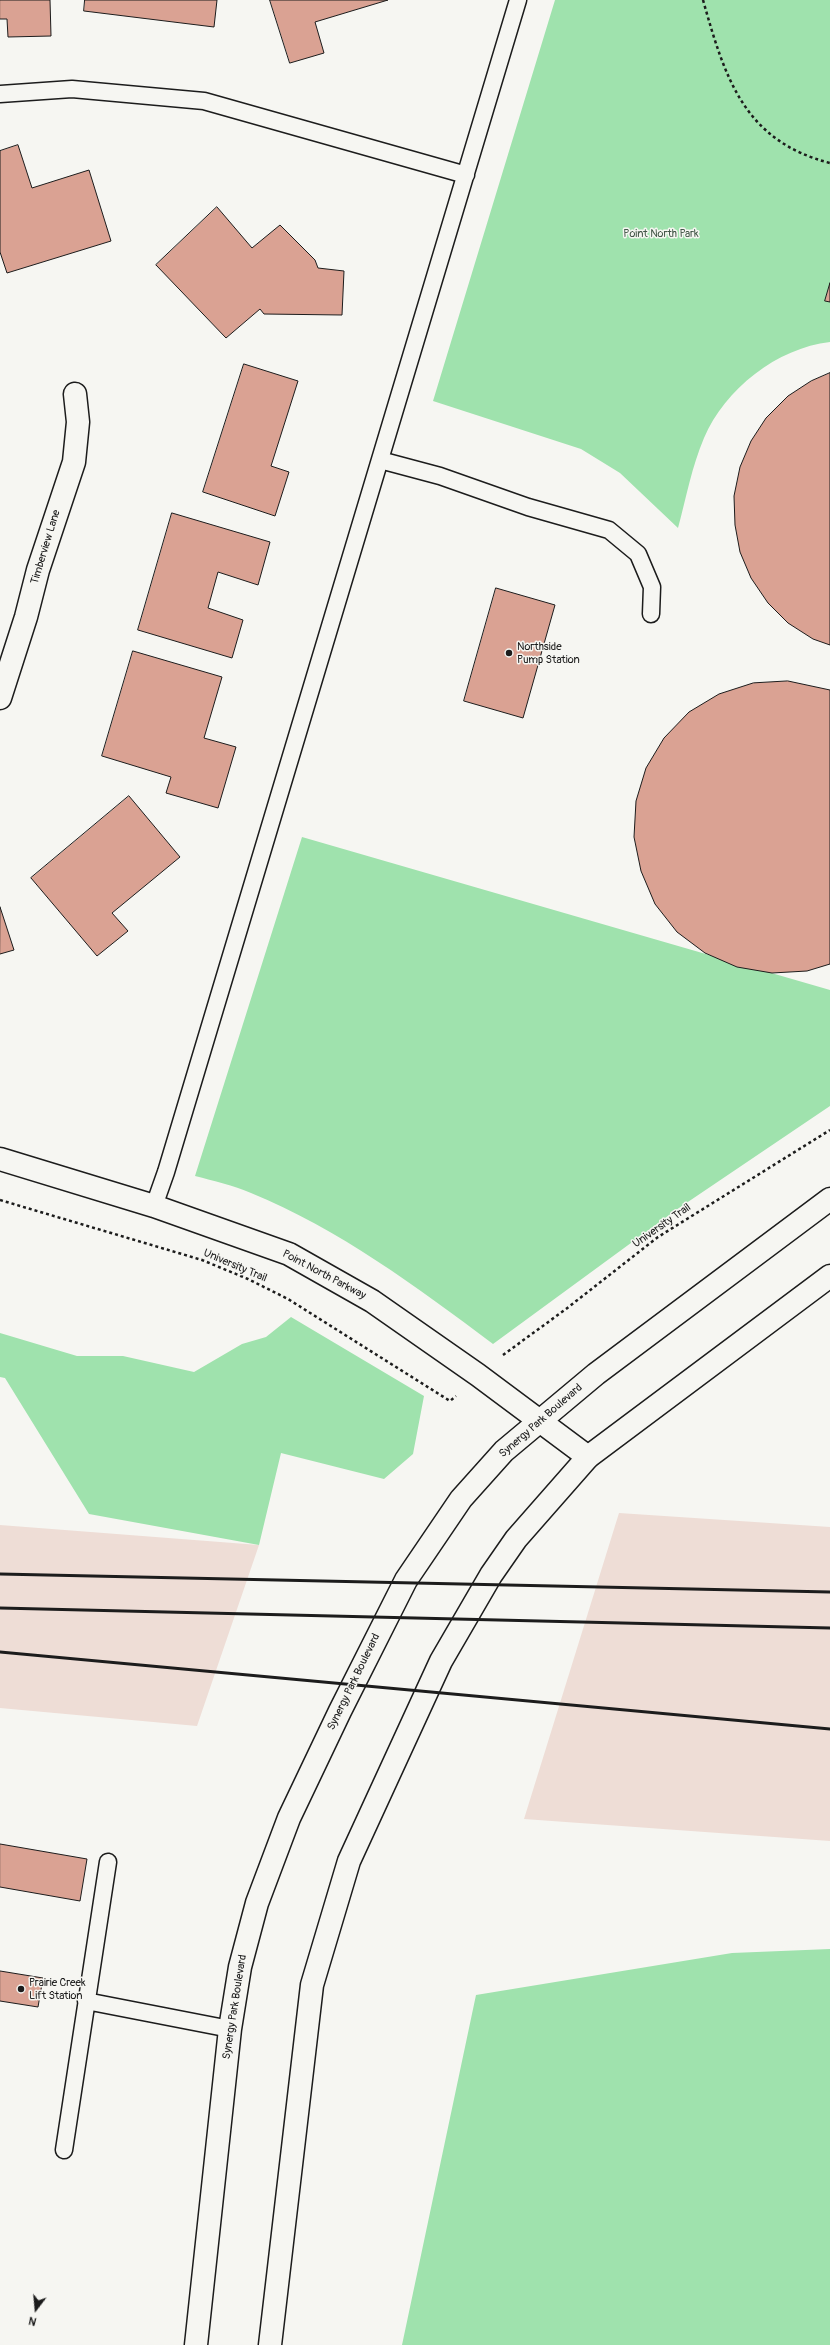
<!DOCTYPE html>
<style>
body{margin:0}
#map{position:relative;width:830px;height:2345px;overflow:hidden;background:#f6f6f2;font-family:Pangolin,sans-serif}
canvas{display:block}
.north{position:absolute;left:16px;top:2289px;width:40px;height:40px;-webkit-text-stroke:3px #f6f6f2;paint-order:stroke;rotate:196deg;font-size:11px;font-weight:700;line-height:16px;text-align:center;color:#1c1c1c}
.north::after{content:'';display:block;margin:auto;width:14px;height:18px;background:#1c1c1c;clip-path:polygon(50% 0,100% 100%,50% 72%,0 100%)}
</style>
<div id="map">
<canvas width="830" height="2345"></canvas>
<div class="north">N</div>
</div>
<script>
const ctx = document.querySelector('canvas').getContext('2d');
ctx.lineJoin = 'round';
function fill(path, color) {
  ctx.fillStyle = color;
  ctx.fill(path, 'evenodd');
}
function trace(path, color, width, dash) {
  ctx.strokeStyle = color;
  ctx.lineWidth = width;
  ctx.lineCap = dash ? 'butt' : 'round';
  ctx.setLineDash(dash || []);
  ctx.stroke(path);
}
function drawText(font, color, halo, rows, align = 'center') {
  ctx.font = font + ' Pangolin,sans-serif';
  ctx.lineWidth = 3;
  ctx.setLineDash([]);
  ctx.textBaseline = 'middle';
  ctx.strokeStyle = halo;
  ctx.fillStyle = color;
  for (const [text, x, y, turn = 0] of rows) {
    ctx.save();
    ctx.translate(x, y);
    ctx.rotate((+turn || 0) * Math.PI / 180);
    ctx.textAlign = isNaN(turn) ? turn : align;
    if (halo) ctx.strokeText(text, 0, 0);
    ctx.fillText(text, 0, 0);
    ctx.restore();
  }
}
fill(new Path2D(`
 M619 1513 830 1527V1841L524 1819Z
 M0 1525 259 1545 197 1726 0 1708Z`), '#eeddd6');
fill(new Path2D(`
 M555 0H830V342C777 348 725 389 704 438 692 466 686 498 678 528L620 473 581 449 433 401Z
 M302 837 830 990V1106L676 1210 493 1344C417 1287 339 1229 251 1193 233 1185 214 1181 195 1176Z
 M291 1317 424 1396 413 1454 384 1479 281 1453 259 1545 89 1514 5 1378 0 1377V1333L77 1356H123L194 1372 242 1344 266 1337Z
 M830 1949V2345H402L476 1995 732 1953Z`), '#9fe2ad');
const building = new Path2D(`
 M0 0H50L51 36 8 37 7 19H0Z
 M85 0H217L214 27 84 11Z
 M270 0H388L315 22 324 53 290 63Z
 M18 145 32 188 89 170 111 241 7 273 0 252V151Z
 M217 207 252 248 280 225 315 260 318 268 344 271 342 315 264 314 260 309 226 338 156 265Z
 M830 283V302L825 301Z
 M244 364 298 381 271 466 289 472 275 516 203 492Z
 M830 373V645L813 639 788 623 768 603 751 578 740 552 735 525 734 496 740 467 751 441 766 418 788 396 811 381Z
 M172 513 270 542 258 585 218 572 208 608 243 620 232 658 138 630Z
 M496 588 555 605 523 718 464 701Z
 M133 651 222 677 204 738 236 747 218 808 166 793 171 777 102 756Z
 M788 681 830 690V964L807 971 772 973 737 967 705 953 677 932 655 904 641 871 634 837 636 801 646 768 664 738 689 712 719 694 753 683Z
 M129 796 180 857 112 913 128 931 97 956 31 878Z
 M0 907 14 950 0 954Z
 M0 1844 87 1859 80 1901 0 1887Z
 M0 1971 43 1978 38 2007 0 2001Z`);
fill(building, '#daa293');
trace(building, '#1c1c1c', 1);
const service = new Path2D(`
 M0 94 72 89 204 101 466 175
 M380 460 440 476 528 507 609 530 638 554 652 587 651 614
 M154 1206 166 1172 518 0
 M86 2001 230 2029
 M64 2150 108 1862`);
const minor = new Path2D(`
 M0 698 26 617 38 570 74 462 78 422 75 394
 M0 1159 154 1206 289 1254 372 1301 478 1375 588 1457`);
const tertiary = new Path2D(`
 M196 2345 230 2029 240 1967 257 1903 289 1818 340 1711 406 1580 461 1499 504 1451 596 1374 830 1199
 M270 2345 312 1985 349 1861 441 1661 491 1575 516 1539 588 1457 830 1276`);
trace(service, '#1c1c1c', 19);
trace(minor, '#1c1c1c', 25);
trace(tertiary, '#1c1c1c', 25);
trace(new Path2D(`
 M703 0C725 78 744 141 830 163
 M0 1200 202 1260 248 1279 288 1299 450 1401 456 1396
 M503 1355 566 1309 658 1237 830 1130`), '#1c1c1c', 2.5, [3, 3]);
trace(service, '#f6f6f2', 16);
trace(minor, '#f6f6f2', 22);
trace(tertiary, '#f6f6f2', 22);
trace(new Path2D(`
 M0 1574 830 1592
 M0 1608 830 1628
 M0 1652 830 1729`), '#1c1c1c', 3);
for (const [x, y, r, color] of [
 [509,653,4,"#1c1c1c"],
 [21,1989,4,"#1c1c1c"]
]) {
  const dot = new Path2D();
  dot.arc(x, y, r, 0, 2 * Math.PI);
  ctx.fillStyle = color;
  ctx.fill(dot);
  trace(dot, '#f6f6f2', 1.5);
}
drawText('11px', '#435748', '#f6f6f2', [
 ["Point North Park",661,234]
]);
drawText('11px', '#1c1c1c', '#f6f6f2', [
 ["Timberview Lane",46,547,-73],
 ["University Trail",662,1226,-35],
 ["University Trail",235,1266,23],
 ["Point North Parkway",324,1275,28],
 ["Synergy Park Boulevard",541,1421,-41],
 ["Synergy Park Boulevard",354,1682,-64],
 ["Synergy Park Boulevard",235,2007,-81]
]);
drawText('11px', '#1c1c1c', '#f6f6f2', [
 ["Northside",517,647],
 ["Pump Station",517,660],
 ["Prairie Creek",29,1983],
 ["Lift Station",29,1996]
], 'left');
</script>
